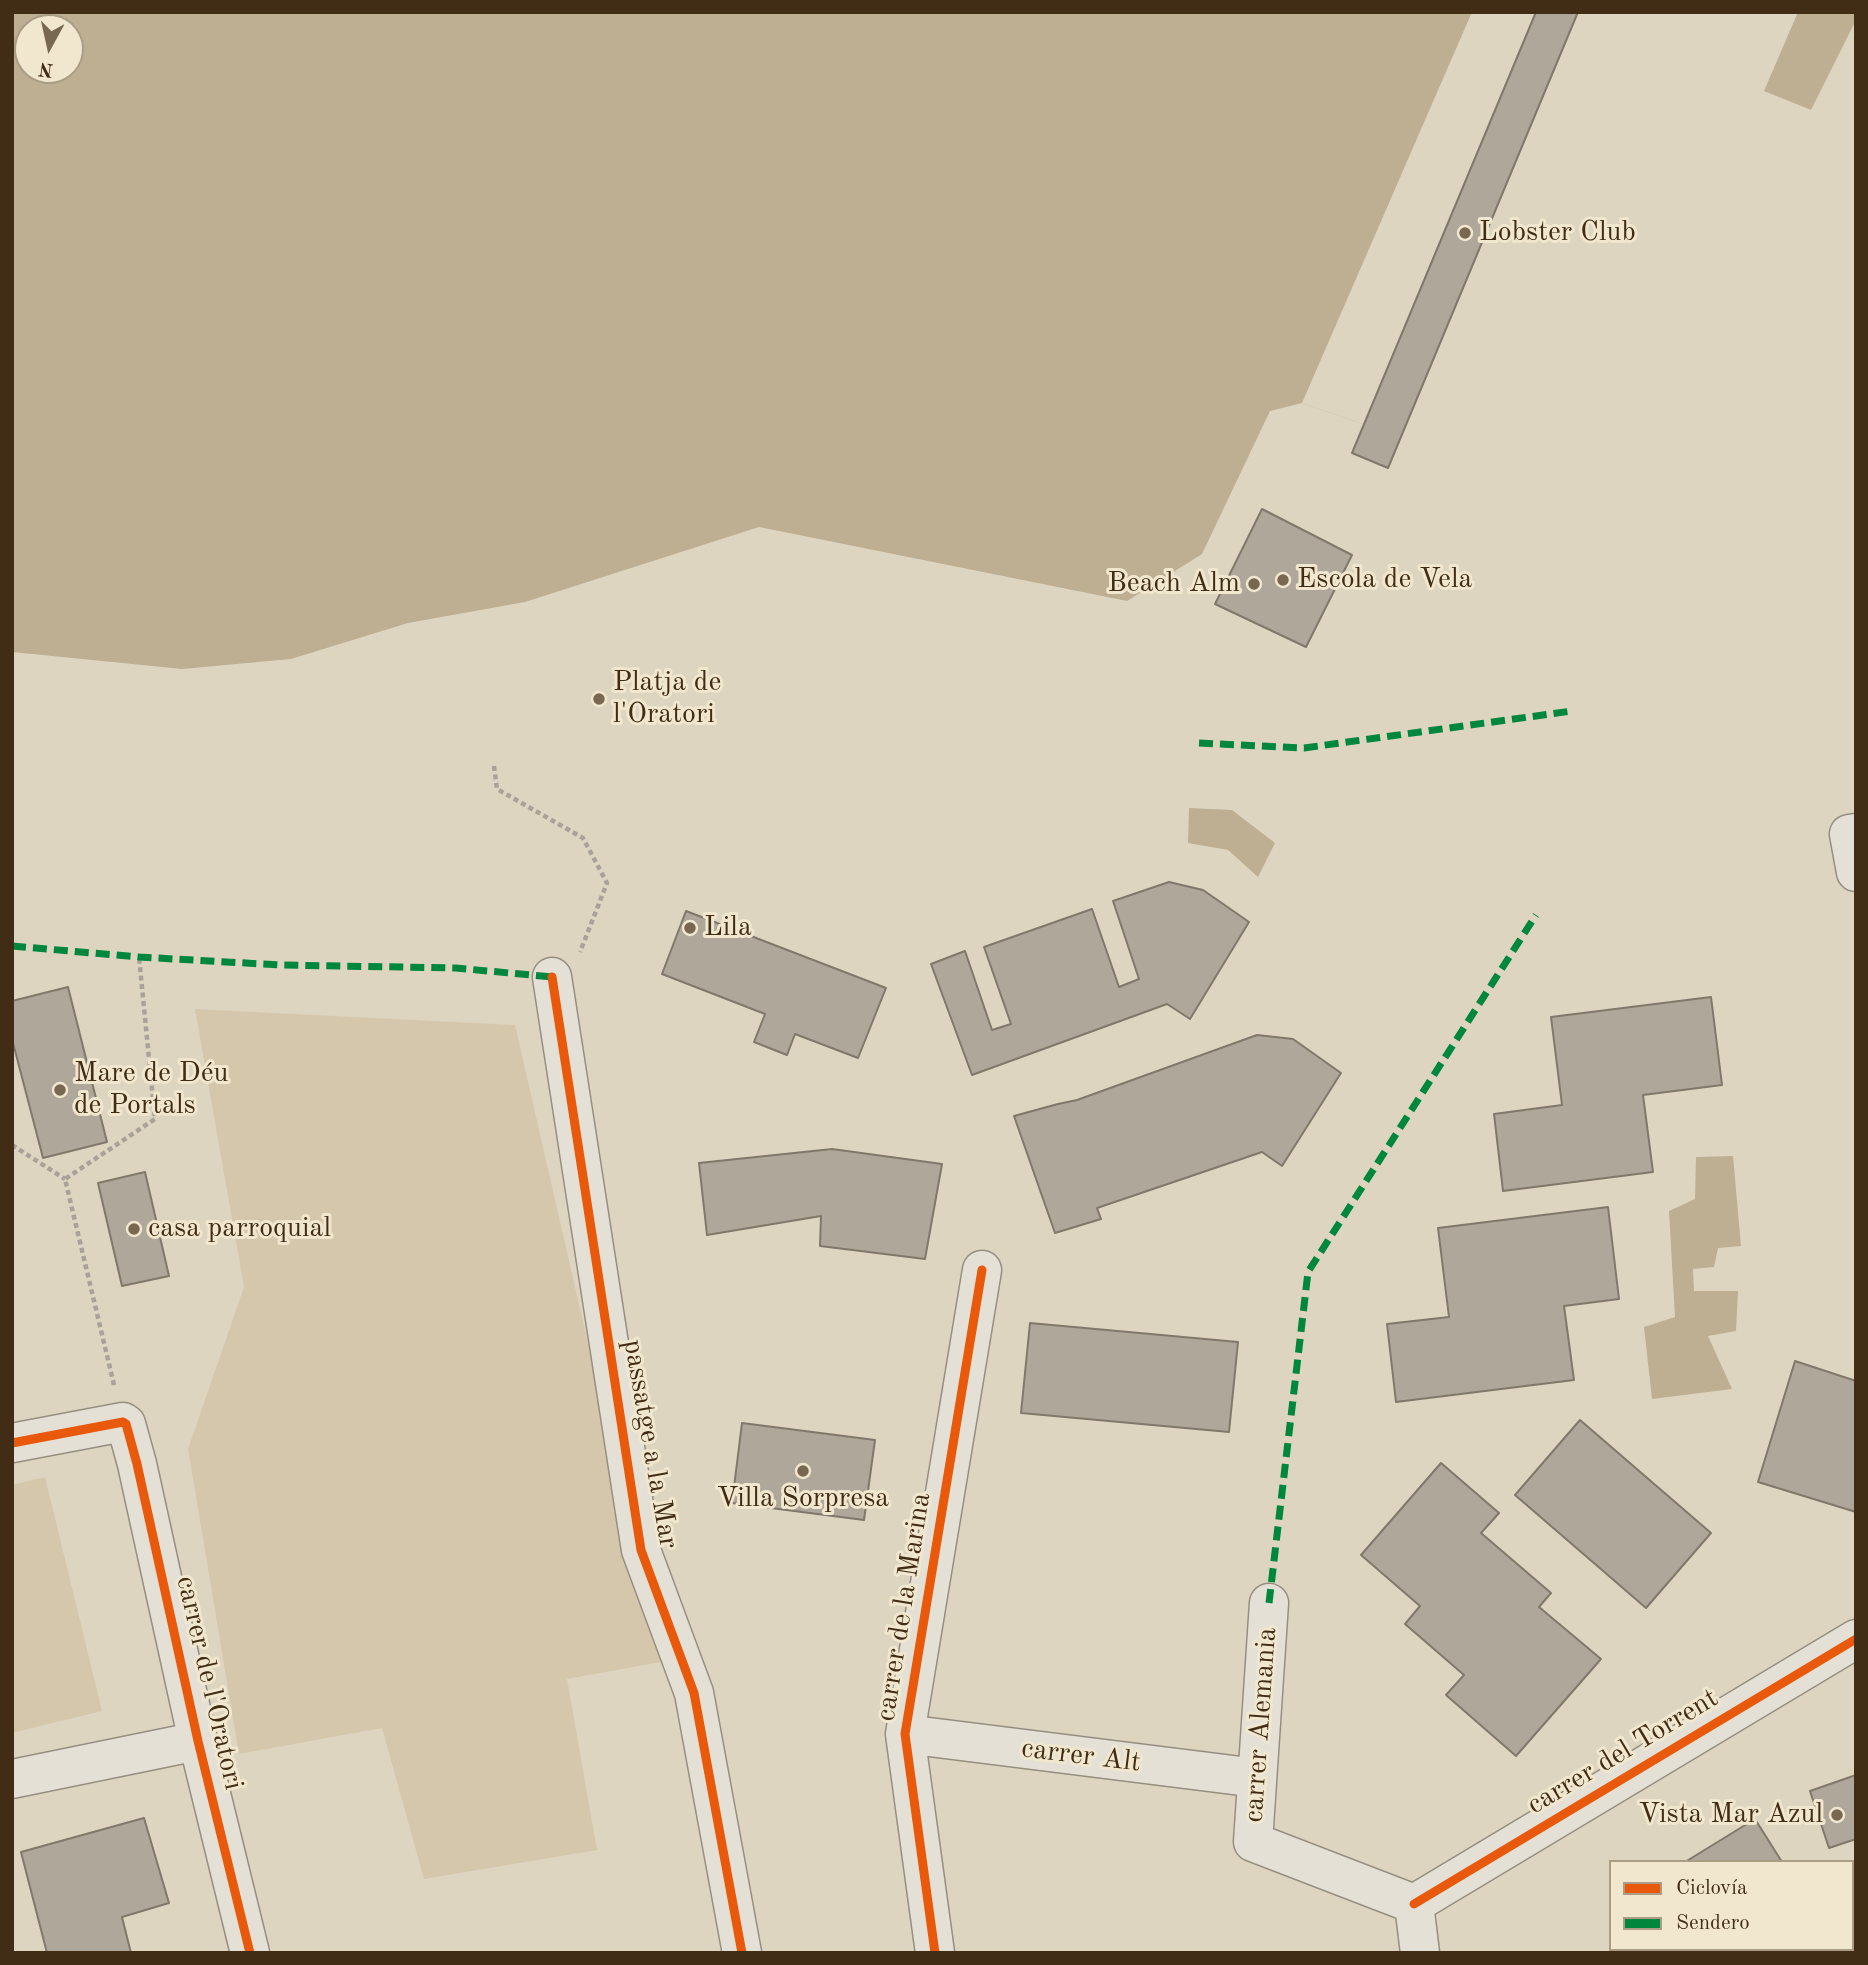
<!DOCTYPE html>
<meta charset="utf-8">
<style>
body{margin:0}
#map{position:relative;width:1868px;height:1965px;overflow:hidden;background:#ded5c1;font-family:"Old Standard TT",serif}
canvas{display:block}
.frame{position:absolute;inset:0;border:14px solid #412c15;pointer-events:none}
.legend{position:absolute;left:1609px;top:1860px;width:245px;height:91px;box-sizing:border-box;background:#f1e7cf;border:2px solid #ab9c85;margin:0;padding:9px 12px;list-style:none;font-size:21px;color:#412c15}
.legend li{display:flex;align-items:center;gap:14px;height:35px}
.legend b{width:35px;border:2px solid #ab9c85}
.north{position:absolute;left:14px;top:14px;width:70px;height:70px;box-sizing:border-box;background:#f1e7cf;border:2px solid #ab9c85;border-radius:50%;rotate:188deg;font-size:19px;font-weight:700;line-height:28px;text-align:center;color:#412c15}
.north::after{content:'';display:block;margin:auto;width:24px;height:32px;background:#786751;clip-path:polygon(50% 0,100% 100%,50% 72%,0 100%)}
</style>
<div id="map">
<canvas width="1868" height="1965"></canvas>
<div class="frame"></div>
<ul class="legend">
<li><b style="height:9px;background:#e8590c"></b>Ciclovía</li>
<li><b style="height:9px;background:#00873e"></b>Sendero</li>
</ul>
<div class="north">N</div>
</div>
<script>
const ctx = document.querySelector('canvas').getContext('2d');
ctx.lineJoin = 'round';
function fill(path, color) {
  ctx.fillStyle = color;
  ctx.fill(path, 'evenodd');
}
function trace(path, color, width, dash) {
  ctx.strokeStyle = color;
  ctx.lineWidth = width;
  ctx.lineCap = dash ? 'butt' : 'round';
  ctx.setLineDash(dash || []);
  ctx.stroke(path);
}
function drawText(font, color, halo, rows, align = 'center') {
  ctx.font = font + ' "Old Standard TT",serif';
  ctx.lineWidth = 6;
  ctx.setLineDash([]);
  ctx.textBaseline = 'middle';
  ctx.strokeStyle = halo;
  ctx.fillStyle = color;
  for (const [text, x, y, turn = 0] of rows) {
    ctx.save();
    ctx.translate(x, y);
    ctx.rotate((+turn || 0) * Math.PI / 180);
    ctx.textAlign = isNaN(turn) ? turn : align;
    if (halo) ctx.strokeText(text, 0, 0);
    ctx.fillText(text, 0, 0);
    ctx.restore();
  }
}
fill(new Path2D(`
 M195 1009 515 1025 661 1662 567 1679 597 1850 424 1879 382 1728 239 1754 188 1449 244 1287Z
 M45 1477 102 1711 12 1733V1485Z`), '#d5c7ac');
fill(new Path2D(`
 M12 12H1539L1374 428 1302 403 1270 411 1202 554 1127 601 759 527 525 602 408 623 291 659 182 669 12 652ZM28 28H70V70H28Z
 M1798 12H1856V20L1811 110 1764 91Z
 M1189 808 1232 810 1275 843 1258 877 1228 850 1188 843Z
 M1733 1156 1741 1246 1718 1248 1714 1267 1693 1269 1694 1291H1738L1736 1331 1708 1336 1732 1389 1652 1399 1644 1327 1675 1317 1669 1211 1695 1199 1696 1157Z`), '#beaf93');
fill(new Path2D(`
 M1472 12H1539L1374 428 1302 403Z`), '#ded5c1');
const building = new Path2D(`
 M1536 12H1578L1388 468 1352 453Z
 M1262 509 1352 555 1306 647 1215 604Z
 M1169 882 1203 890 1249 922 1190 1019 1167 1004 972 1075 931 964 965 951 992 1030 1011 1024 984 947 1092 909 1119 987 1139 979 1113 901Z
 M686 911 886 988 858 1058 795 1034 787 1055 754 1042 765 1014 662 974Z
 M68 987 107 1142 43 1158 12 1039V1001Z
 M1711 997 1722 1085 1643 1095 1653 1172 1503 1191 1494 1114 1562 1105 1551 1017Z
 M1257 1035 1293 1039 1341 1073 1282 1166 1262 1152 1097 1208 1101 1219 1055 1233 1014 1116 1058 1104 1077 1100Z
 M832 1149 942 1164 925 1259 820 1246 821 1216 707 1235 699 1163Z
 M145 1172 169 1276 122 1286 98 1183Z
 M1608 1207 1619 1299 1564 1306 1574 1380 1396 1402 1387 1324 1449 1317 1438 1228Z
 M1030 1323 1238 1342 1229 1432 1021 1413Z
 M1795 1361 1856 1381V1512L1758 1482Z
 M1580 1420 1711 1533 1646 1608 1515 1495Z
 M742 1423 875 1440 864 1520 732 1503Z
 M1441 1463 1499 1513 1481 1533 1551 1593 1539 1607 1601 1659 1516 1756 1446 1695 1464 1675 1405 1624 1420 1606 1361 1555Z
 M1856 1775V1839L1829 1848 1810 1791Z
 M144 1818 169 1903 122 1917 131 1953H47L21 1852Z
 M1755 1819 1782 1862H1685Z
 M1631 1949H1836L1838 1953H1633Z`);
fill(building, '#afa799');
trace(building, '#80786a', 2);
const minor = new Path2D(`
 M1856 833 1849 834 1856 872
 M552 977 641 1550 694 1693 742 1953
 M12 1443 123 1422 126 1424 137 1464 198 1741 250 1953
 M1269 1603 1253 1842 1414 1904
 M905 1734 1257 1778
 M12 1779 198 1741
 M1414 1904 1856 1639
 M1414 1904 1420 1953
 M935 1953 905 1734 982 1270`);
trace(minor, '#968f81', 41);
trace(new Path2D(`
 M494 766 497 789 583 838 607 883 580 952
 M12 1145 65 1179
 M114 1385 65 1179 155 1119 139 957`), '#a8a298', 4.5, [5, 3.5]);
trace(minor, '#e5e0d6', 38);
trace(new Path2D(`
 M1199 743 1304 748 1572 711
 M12 946 139 957 280 965 456 968 552 977
 M1269 1603 1308 1272 1536 915`), '#00873e', 7, [14, 7]);
trace(new Path2D(`
 M552 977 641 1550 694 1693 742 1953
 M12 1443 123 1422 126 1424 137 1464 198 1741 250 1953
 M1414 1904 1856 1639
 M935 1953 905 1734 982 1270`), '#e8590c', 9);
for (const [x, y, r, color] of [
 [1465,233,7,"#786751"],
 [1283,580,7,"#786751"],
 [1254,584,7,"#786751"],
 [599,699,7,"#786751"],
 [690,928,7,"#786751"],
 [60,1090,7,"#786751"],
 [134,1229,7,"#786751"],
 [803,1471,7,"#786751"],
 [1837,1815,7,"#786751"]
]) {
  const dot = new Path2D();
  dot.arc(x, y, r, 0, 2 * Math.PI);
  ctx.fillStyle = color;
  ctx.fill(dot);
  trace(dot, '#f1e7cf', 2.5);
}
drawText('28px', '#412c15', '#f1e7cf', [
 ["Lobster Club",1479,233],
 ["Escola de Vela",1297,580],
 ["Beach Alm",1240,584,"right"],
 ["Platja de",613,683],
 ["l'Oratori",613,715],
 ["Lila",704,928],
 ["Mare de Déu",74,1074],
 ["de Portals",74,1106],
 ["casa parroquial",148,1229],
 ["Villa Sorpresa",803,1499,"center"],
 ["Vista Mar Azul",1823,1815,"right"]
], 'left');
drawText('28px', '#412c15', '#f1e7cf', [
 ["passatge a la Mar",650,1444,80],
 ["carrer de la Marina",904,1607,-81],
 ["carrer de l'Oratori",209,1683,77],
 ["carrer Alemania",1261,1725,-86],
 ["carrer del Torrent",1623,1752,-31],
 ["carrer Alt",1081,1756,7]
]);
</script>
